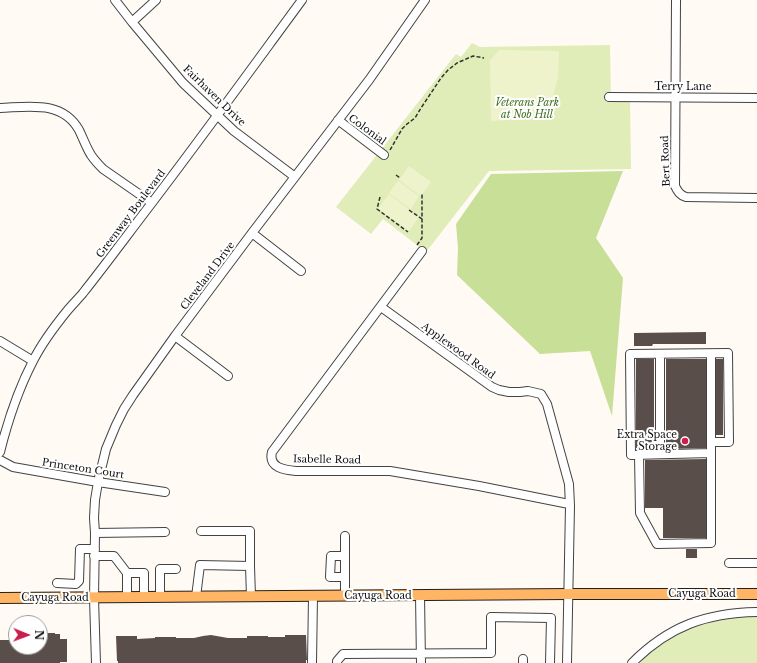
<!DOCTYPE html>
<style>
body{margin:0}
#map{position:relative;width:757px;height:663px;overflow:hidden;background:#fffaf3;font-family:"Libre Baskerville",serif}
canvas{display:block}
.north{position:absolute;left:8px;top:615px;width:40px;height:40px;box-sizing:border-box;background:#fff;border:1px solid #9f9f9f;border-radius:50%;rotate:91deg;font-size:11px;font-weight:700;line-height:16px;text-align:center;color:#101010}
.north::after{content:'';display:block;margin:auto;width:14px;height:18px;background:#ca1e4d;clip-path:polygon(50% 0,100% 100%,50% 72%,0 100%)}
</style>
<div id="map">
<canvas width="757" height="663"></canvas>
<div class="north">N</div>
</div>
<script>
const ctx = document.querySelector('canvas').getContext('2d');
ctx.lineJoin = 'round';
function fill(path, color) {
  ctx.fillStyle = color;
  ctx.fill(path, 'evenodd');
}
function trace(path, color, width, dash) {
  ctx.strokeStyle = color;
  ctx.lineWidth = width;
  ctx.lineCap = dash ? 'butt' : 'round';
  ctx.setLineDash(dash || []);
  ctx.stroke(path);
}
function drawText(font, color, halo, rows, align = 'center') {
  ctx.font = font + ' "Libre Baskerville",serif';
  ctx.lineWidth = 4;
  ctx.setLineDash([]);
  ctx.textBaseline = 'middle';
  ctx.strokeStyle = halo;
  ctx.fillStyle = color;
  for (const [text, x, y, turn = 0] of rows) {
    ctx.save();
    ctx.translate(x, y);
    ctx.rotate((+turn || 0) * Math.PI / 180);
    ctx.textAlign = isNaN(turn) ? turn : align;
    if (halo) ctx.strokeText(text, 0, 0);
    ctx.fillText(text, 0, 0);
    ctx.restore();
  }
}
fill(new Path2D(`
 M472 43 480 47 610 45 611 100H630L631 169 489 171 426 252 383 219 371 234 336 207 456 54 461 57Z
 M757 616V663H639C672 630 711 618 757 616Z`), '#e0edb9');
fill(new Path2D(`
 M623 171 596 238 623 278 612 416 590 351 540 354 457 275 458 248 456 224 491 174Z`), '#c8df97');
fill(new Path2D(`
 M499 50 559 51 558 78 550 105 527 119 491 121 490 61Z
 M409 166 431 182 421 196 399 180Z
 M398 181 419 196 411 209 389 193Z
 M389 194 419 217 409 231 378 209Z`), '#eff3cc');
fill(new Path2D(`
 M706 332V344H653L652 346H634V333Z
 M636 359H654V448H636Z
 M666 359H706V448L666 449Z
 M716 359H723V435H716Z
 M706 459V538H663V508H645V460Z
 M686 549H697V558H686Z
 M40 633H55V634H60V639H67V662H60V663H0V640H10V635H16V647H40Z
 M211 635 228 638H247V636H268V637H285V635H306L307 660H306V663H118V661H117L116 636H137V639L155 638V637H176V638H194L203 636Z`), '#5a4e4b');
const minor = new Path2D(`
 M115 0 132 22 183 83 234 131 295 177
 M676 0 675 186C678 192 680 195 686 197L757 198
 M132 22 156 0
 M609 97 757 98
 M0 108C29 107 62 100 79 130 83 138 86 147 91 155 95 161 99 165 103 169L152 203
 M338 120 384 155
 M252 233 301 271
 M422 251 272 452C268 468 285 470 296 471H390L479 486 569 504
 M381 307 492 387 499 390 509 392H520L528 391 541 394 547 404 569 484 570 506 567 663
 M175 336 228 376
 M0 341 33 361
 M660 354V454
 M711 442H729L728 353 630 354 631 455 711 453
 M0 452C8 420 18 390 33 361 42 343 54 327 67 311 72 305 78 299 83 293 106 264 128 234 151 204 202 137 252 68 302 0
 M639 455 640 513 657 544 711 543V354
 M0 460 13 467 98 482 165 492
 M201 531H250V566
 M95 533 165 532
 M94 556H114L127 573H144V597
 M729 563H757
 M345 577H330L331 556H345
 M57 583 76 584 79 581 80 549H95
 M420 595 421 663
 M345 596V536
 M127 597V573
 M160 597V569H176
 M196 597 200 565 250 566 251 597
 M96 663 94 598 95 533 94 518 95 500 98 482 106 449 116 425 124 409 133 395 175 336 252 233 369 80 425 0
 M312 663 313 596
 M337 663V661L343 654 491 653V617L551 618 550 663
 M523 663V659
 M632 663C669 626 706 613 757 612`);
const major = new Path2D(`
 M0 598 569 594H757`);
trace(minor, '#434343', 10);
trace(major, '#212121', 12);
trace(new Path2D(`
 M390 150 402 129 407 124 415 118 421 108 441 78 448 70 457 63 473 56 484 58
 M396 175 400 178
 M380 197 377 209 408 232
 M409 210 422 219
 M417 245 422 238V194`), '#323232', 1.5, [4, 2]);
trace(minor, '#fff', 8);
trace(major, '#ffb563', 10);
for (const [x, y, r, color] of [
 [685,441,4,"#ca1e4d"]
]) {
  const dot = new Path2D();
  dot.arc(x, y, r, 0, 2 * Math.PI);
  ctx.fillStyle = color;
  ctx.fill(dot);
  trace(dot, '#fff', 1.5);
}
drawText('10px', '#101010', '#fff', [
 ["Terry Lane",683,87],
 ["Fairhaven Drive",214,96,44],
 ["Colonial",367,130,36],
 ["Bert Road",666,161,-92],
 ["Greenway Boulevard",131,214,-53],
 ["Cleveland Drive",208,276,-53],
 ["Applewood Road",458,351,36],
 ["Isabelle Road",327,460,1],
 ["Princeton Court",83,469,9],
 ["Cayuga Road",702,594],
 ["Cayuga Road",378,596],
 ["Cayuga Road",55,598]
]);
drawText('italic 10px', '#3f6d1b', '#fff', [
 ["Veterans Park",527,103],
 ["at Nob Hill",527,115]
]);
drawText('10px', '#101010', '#fff', [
 ["Extra Space",677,435],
 ["Storage",677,447]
], 'right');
</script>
